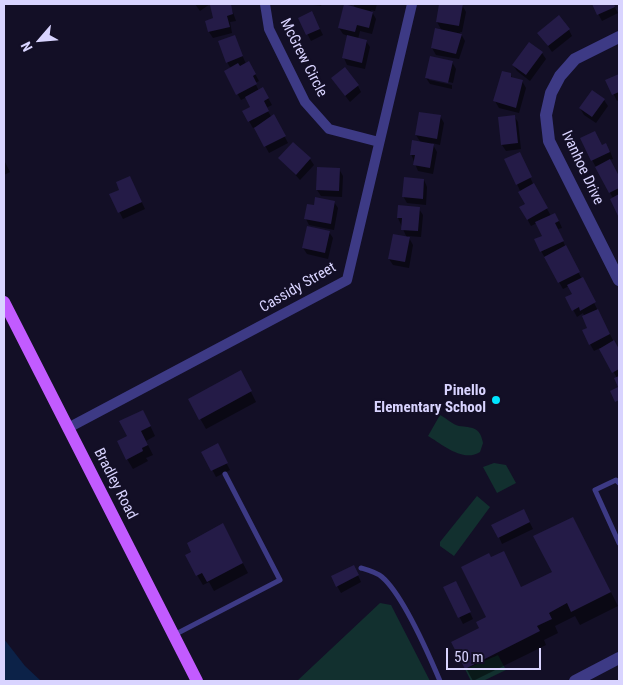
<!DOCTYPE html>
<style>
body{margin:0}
#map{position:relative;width:623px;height:685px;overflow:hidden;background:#130f26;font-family:"Roboto Condensed",sans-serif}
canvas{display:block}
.frame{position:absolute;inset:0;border:5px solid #d9d4ff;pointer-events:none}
.north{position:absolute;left:15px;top:15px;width:50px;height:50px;-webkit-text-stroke:4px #130f26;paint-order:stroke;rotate:243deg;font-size:14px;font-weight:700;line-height:20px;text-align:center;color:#d9d4ff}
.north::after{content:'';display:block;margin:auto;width:18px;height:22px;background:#d9d4ff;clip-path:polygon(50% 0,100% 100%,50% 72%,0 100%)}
.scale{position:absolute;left:446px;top:648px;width:95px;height:22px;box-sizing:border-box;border:2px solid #d9d4ff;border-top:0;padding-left:6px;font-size:15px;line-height:18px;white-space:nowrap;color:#d9d4ff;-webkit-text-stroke:4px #130f26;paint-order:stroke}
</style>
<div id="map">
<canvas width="623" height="685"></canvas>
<div class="frame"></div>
<div class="north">N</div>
<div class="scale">50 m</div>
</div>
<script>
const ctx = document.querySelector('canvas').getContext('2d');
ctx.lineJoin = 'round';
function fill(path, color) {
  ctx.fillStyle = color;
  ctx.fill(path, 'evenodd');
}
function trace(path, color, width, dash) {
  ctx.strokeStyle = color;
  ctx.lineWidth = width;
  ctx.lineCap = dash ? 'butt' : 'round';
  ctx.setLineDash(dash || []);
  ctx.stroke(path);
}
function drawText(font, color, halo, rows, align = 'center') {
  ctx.font = font + ' "Roboto Condensed",sans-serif';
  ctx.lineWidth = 4.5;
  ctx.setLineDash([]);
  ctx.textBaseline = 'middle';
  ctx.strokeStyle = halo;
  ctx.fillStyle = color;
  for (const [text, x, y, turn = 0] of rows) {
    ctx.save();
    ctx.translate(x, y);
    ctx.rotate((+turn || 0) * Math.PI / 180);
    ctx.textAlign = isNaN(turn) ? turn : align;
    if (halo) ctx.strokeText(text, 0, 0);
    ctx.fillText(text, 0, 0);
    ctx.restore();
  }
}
fill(new Path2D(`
 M440 415C446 418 453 425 459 426 472 428 480 426 483 443L480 452C463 463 442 444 428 436Z
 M494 463 506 465 516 483 497 493 483 467Z
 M477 496 490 507 454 556 440 546V542Z
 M380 603 391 605 430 681H297Z
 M498 655 506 670 483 681H471L465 669Z`), '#12302f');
fill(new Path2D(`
 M4 639 25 666 41 681H4Z`), '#0c2248');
fill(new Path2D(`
 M195 4H210L200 11Z
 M221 4H230L236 21 230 22 232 33 213 38 209 32 215 19 211 6Z
 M306 4H322L321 6Z
 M353 4H377L375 11 371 10 376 19 372 34 360 31 358 39 366 41 370 47 365 69 347 65 344 58 348 36 343 34 339 28 356 9Z
 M440 4 462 5 466 12 462 32H460L465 41 459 59 436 55 432 48 442 31 437 22Z
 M593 4H613L618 13 602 21Z
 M300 19H315L323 35 311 41Z
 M569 30 572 36 552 52 539 33Z
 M234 36 246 64 249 63 259 81 255 83 259 91 263 89 272 105 266 108 272 118 274 116 288 143 269 153 255 127 253 128 243 111 251 107 247 97 241 100 225 72 231 69 227 62Z
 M542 53 546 59 530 81 517 71 513 65Z
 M452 62 456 69 453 83 429 77V80L452 85V89L430 84 426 78Z
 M510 74 513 79 522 81 526 88 519 113 499 108 495 101Z
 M619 75V100L617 101 607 81Z
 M336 84 358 86 361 92 350 102Z
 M604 100 608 106 596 123 584 115 580 108Z
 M440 116 444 123 440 145 432 143 437 152 433 174 418 171 411 154 421 143 416 135Z
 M514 116 518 122 521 149 506 151 502 145Z
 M602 147 610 151 613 159 609 160 619 178V215L611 199 613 198 592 160Z
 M280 158 310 159 314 165 300 180Z
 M4 160 10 172 4 175Z
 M523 160 533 184 551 216 559 221 562 228 558 229 566 248 619 352V387L615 379 617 378 600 348 594 351 590 344 589 328 583 313 577 317 567 298 574 294 569 286 563 289 541 251 543 236 537 223 531 226 521 208 526 204 517 184Z
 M339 169 343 176 342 197 321 196 317 190Z
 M424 180 427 187 426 205 407 203 403 196Z
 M133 184 145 209 123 219 111 195Z
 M334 202 338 208 334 230 309 225 306 219 315 206Z
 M419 209 423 215 421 237 408 236 413 245 409 268 393 265 389 259 407 238 398 218Z
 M329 232 333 238 328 259 307 254 303 248Z
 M246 382 256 402 206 429 189 399Z
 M148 421 155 436 146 441 153 455 146 458 148 461 133 469 127 459 128 436Z
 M217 445 230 470 216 477 203 452Z
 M527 517 533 529 502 544 499 537Z
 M573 518 618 606 580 625 575 616 555 626 558 633 544 640 546 645 473 681 466 668 481 629 488 618 522 589 553 573Z
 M228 535 248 573 214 591 209 582 203 585 197 575Z
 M357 573 361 582 341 593 337 586Z
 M445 588 459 589 473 619 463 624Z`), '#0007');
fill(new Path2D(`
 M216 4H231L233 14 227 16 230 27 208 32 205 21 213 18 210 5Z
 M344 4 373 12 369 28 357 25 355 32 338 28Z
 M439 4H463L459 26 436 22Z
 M592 4H614L615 7 597 15Z
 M312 11 320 29 306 35 298 18Z
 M559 15 570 29 548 46 537 33Z
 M435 28 462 34 456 54 431 48Z
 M235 35 243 56 226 63 218 41Z
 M347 35 367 40 362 63 342 58Z
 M529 42 543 52 526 75 512 65Z
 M430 56 453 61 448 83 425 78Z
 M249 61 256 74 253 76 257 84 236 95 224 71 238 63 240 66Z
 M345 67 359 85 345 96 331 78Z
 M502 71 511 73V77L523 80 516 108 493 101Z
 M619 74V92L612 95 605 80Z
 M263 87 269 98 264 101 269 111 248 122 242 111 250 107 245 97Z
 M592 90 605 99 592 117 579 108Z
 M419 112 441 115 437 139 415 135Z
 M274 114 286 136 264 147 254 128Z
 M515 115 518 143 501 145 498 117Z
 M595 131 602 145 606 143 610 152 591 161 580 138Z
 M412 140 434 144 430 168 413 165 415 155H410Z
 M293 142 311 158 296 175 278 158Z
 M520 152 532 177 516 185 504 159Z
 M610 159 619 176V188L609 193 595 167Z
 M317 167 340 168 339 191 316 190Z
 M130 176 142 202 118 213 109 194 119 190 116 182Z
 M404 177 424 179 423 199 402 197Z
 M534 183 548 208 527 220 519 207 525 204 518 192Z
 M619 194V218L610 199Z
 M315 197 335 201 331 224 304 219 307 204 314 205Z
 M398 205 420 207 418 231 401 230 402 218H397Z
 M555 213 559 221 555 223 564 241 540 252 534 239 542 236 535 222Z
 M307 226 330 231 325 253 302 248Z
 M393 234 410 237 405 262 388 259Z
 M566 245 580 272 558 283 544 257Z
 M583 277 596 302 580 311 579 307 572 311 565 297 572 294 567 285Z
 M598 309 610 334 589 345 582 330 587 328 582 316Z
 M614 340 619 349V369L612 373 599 349Z
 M241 370 252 391 199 420 188 399Z
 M619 376V400L615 402 610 391 618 387 614 378Z
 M143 410 151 426 141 431 148 445 142 448 143 451 126 460 117 441 127 436 119 421Z
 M218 443 228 463 211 471 201 452Z
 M524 509 530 522 498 538 491 525Z
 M573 517 611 592 571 612 567 603 549 613 552 619 537 626 540 631 465 669 451 642 479 628 476 622 486 617 461 567 489 553 491 557 504 551 521 587 552 572 533 536Z
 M223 523 243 563 207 582 202 573 196 576 185 555 191 552 187 543Z
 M354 565 359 575 336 587 331 576Z
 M456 581 471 612 458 618 443 587Z`), '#241b47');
trace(new Path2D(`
 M619 483 616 480 595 490 619 543
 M361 568C368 570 376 572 382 577 403 595 429 655 440 681
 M174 635 280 580 225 474`), '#3d3a85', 5);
trace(new Path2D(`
 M265 4 269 29 305 102 329 129 379 142
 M68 428 347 280 412 4`), '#3d3a85', 10);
trace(new Path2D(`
 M619 37 575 59 560 76 551 93 546 115 549 141 619 280
 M575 681 619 658`), '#3d3a85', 12);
trace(new Path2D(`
 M4 302 197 681`), '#c25bff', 12);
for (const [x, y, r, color] of [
 [496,400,5,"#00e5ff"]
]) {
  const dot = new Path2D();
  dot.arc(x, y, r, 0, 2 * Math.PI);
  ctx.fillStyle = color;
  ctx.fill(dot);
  trace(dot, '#130f26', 2);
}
drawText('15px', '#d9d4ff', '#130f26', [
 ["McGrew Circle",303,58,63],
 ["Ivanhoe Drive",582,168,65],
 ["Cassidy Street",298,288,-30],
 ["Bradley Road",115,484,63]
]);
drawText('bold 15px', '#d9d4ff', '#130f26', [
 ["Pinello",486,391],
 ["Elementary School",486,408]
], 'right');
</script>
